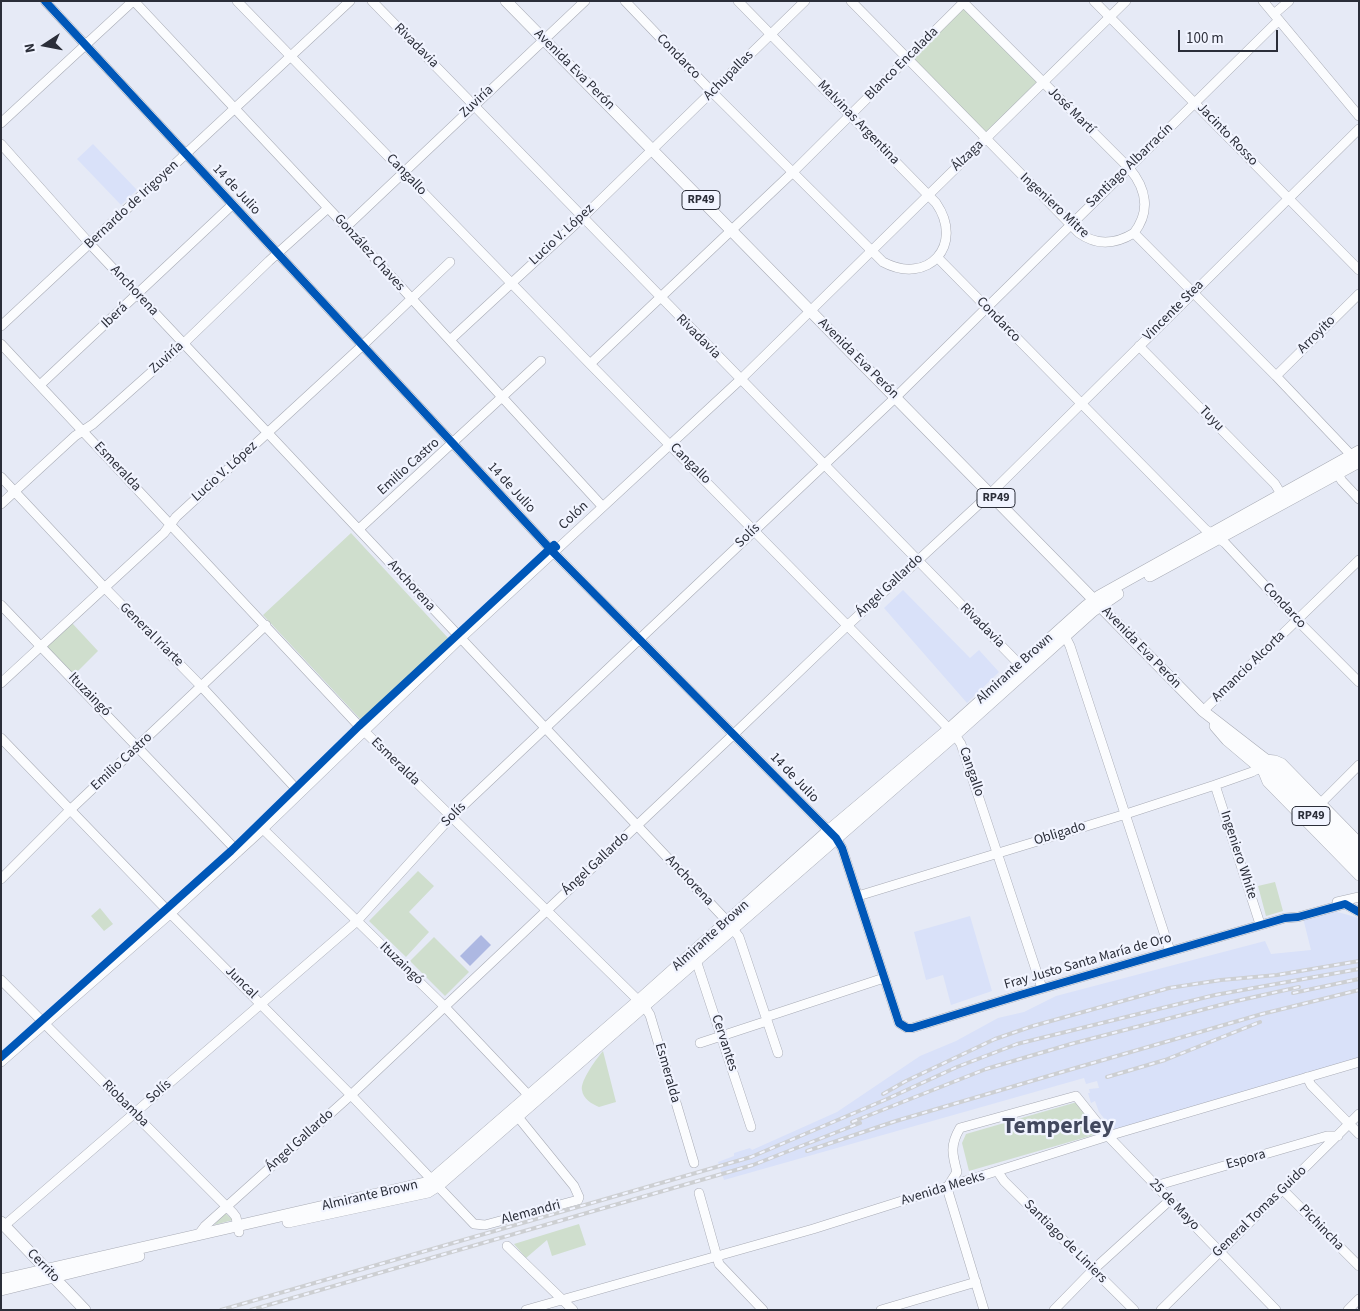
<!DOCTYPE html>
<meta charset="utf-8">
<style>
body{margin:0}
#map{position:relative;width:1360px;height:1311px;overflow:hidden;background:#e6eaf6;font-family:"Source Sans 3",sans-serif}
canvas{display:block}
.frame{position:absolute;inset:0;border:2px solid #2b2e39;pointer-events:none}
.north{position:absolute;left:20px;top:20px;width:50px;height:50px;-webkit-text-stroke:4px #f1f4ff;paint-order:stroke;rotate:259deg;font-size:14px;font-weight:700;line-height:20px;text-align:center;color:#2b2e39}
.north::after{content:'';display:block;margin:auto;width:18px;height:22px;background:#2b2e39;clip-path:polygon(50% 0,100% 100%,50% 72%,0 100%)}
.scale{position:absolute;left:1178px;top:30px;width:100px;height:22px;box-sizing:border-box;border:2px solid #2b2e39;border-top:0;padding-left:6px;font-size:15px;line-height:18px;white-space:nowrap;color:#2b2e39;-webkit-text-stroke:4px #f1f4ff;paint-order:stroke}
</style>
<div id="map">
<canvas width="1360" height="1311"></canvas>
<div class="frame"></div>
<div class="north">N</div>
<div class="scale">100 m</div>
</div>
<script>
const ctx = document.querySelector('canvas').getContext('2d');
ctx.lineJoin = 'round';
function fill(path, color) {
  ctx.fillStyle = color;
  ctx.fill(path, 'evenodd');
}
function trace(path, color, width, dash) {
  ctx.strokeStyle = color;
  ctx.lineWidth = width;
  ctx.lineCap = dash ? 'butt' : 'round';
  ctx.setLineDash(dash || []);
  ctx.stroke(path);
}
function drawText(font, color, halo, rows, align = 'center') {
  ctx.font = font + ' "Source Sans 3",sans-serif';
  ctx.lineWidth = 4.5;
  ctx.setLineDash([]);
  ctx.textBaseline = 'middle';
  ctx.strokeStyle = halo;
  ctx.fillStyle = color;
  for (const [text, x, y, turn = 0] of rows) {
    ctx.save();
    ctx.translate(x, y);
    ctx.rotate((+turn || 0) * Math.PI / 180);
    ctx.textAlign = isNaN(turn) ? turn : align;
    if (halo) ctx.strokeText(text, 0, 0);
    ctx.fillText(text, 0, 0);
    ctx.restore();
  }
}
fill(new Path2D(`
 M93 144 137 190 121 205 77 159Z
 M903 590 970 658 979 650 999 672 967 703 884 608Z
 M1334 911 1359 918V1058L1113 1130 1099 1112 1095 1101 1091 1103 1088 1093H1090L1089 1089 1099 1088 1097 1081 1086 1084 1084 1078 724 1180 718 1162 734 1156V1153L750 1148 752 1150 837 1112 920 1056 956 1041 998 1018 1024 1012 1056 996 1265 941 1271 954 1311 950 1303 918Z
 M970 916 992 991 951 1005 943 975 926 980 914 932Z`), '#d9e1f9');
fill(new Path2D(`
 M963 2 1042 82 985 139 906 59Z
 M351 533 449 639 362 721 263 615Z
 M72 623 98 651 74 675 47 647Z
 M418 871 434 886 409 912 429 932 406 957 369 921Z
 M1275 882 1283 911 1266 916 1258 886Z
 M100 908 113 924 104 931 91 916Z
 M434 937 469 972 445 996 410 961Z
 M603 1051 616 1102 599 1107C592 1104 583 1099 582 1090 580 1081 597 1058 603 1051Z
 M1077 1102 1097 1134 969 1171 962 1143 966 1134Z
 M225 1213 233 1220 214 1225Z
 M579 1224 586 1245 552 1256 547 1240 526 1258 514 1244Z`), '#cfdecd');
fill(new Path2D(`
 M481 935 491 945 470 966 460 956Z`), '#adb8e2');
const minor = new Path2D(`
 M45 1 553 552 836 838 842 848 899 1023 907 1028H912L1020 995 1285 918 1298 917 1345 904 1359 912
 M134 1 346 227 602 506
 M237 1 590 364 955 735 961 744 1042 988
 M372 1 1023 668
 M625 1 712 92 883 262C928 286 965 245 936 203L738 1
 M851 1 1079 233C1097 246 1116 244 1134 233L1276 376 1351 455
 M962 1 1129 168C1146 188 1151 211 1134 233
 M1094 1 1359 270
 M1263 1 1359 116
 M1274 14 1289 1
 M1 123 133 1
 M1 144 90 244 727 921 739 937 778 1053
 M346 227 585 1
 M938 258 1205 529 1225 543 1297 620 1359 682
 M1 326 350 1
 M450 340 582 218 805 1
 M1 344 359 726 645 1007 650 1015 694 1163
 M1139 346 1275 484 1281 494
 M590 364 793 172 965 1
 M1276 376 1359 294
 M40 385 232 205
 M1337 473 1342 481 1359 499
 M1 477 105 588 201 686 300 793
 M1 504 75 436 93 424 183 344 269 261 328 208
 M359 529 541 361
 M1 605 238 852
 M1065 636 1070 646 1170 951
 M1 683 164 533 176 517 363 345 450 262
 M1203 711 1359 560
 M1 738 167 910 351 1095 474 1224 485 1225 578 1200 579 1197 574 1186 518 1117
 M1265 759 1275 760 1282 763 1359 842
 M1215 785 1260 924
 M1321 803 1359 765
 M263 829 444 1006 533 1100
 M1 879 70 810 266 625
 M858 896 1126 814 1215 785 1252 772 1261 767 1267 782 1359 876
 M1337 902 1359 897
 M696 960 751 1127
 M1 980 233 1213 236 1217 239 1232
 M766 1017 884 978
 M700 1043 767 1021
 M1 1062 171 913 263 829 460 639 741 379 1126 1
 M1307 1077 1311 1085 1359 1134
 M998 1172 1004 1181 1134 1310
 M1155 1186 1327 1136H1338
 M947 1188 957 1172C952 1154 950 1145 960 1128L1076 1096 1108 1136 1276 1310
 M947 1188 984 1310
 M1283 1190 1359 1266
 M699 1193 719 1264 763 1310
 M5 1225 357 921 451 817 896 397 1279 20
 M199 1234 205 1226 351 1095 734 734 848 625 991 493 1359 129
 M507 1246 573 1310
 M526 1310 813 1229 1108 1136 1359 1062
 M881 1310 976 1282
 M1054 1310 1093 1270 1169 1201
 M1161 1310 1359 1114
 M1348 1310 1359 1299`);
const major = new Path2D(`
 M506 1 1203 711 1265 759 1359 853
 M1150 576 1359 462
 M1215 726 1227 740 1285 789 1359 866
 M1 1222 85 1310
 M288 1222 428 1192 439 1185 955 735 1093 611 1118 594
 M1 1280 429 1182 638 1001 828 831 949 729 1086 606 1099 596 1359 451
 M1 1290 139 1256`);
trace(minor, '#a8abb5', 10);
trace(major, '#a8abb5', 12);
trace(minor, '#fbfcfe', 9);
trace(major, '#fbfcfe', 11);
const rail = new Path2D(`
 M1293 993 1359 979
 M1107 1077 1165 1060 1260 1022
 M883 1094 906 1081 995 1039 1033 1026 1169 988 1221 980 1277 975 1359 961
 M852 1122 986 1069 1071 1044 1232 1002 1299 987
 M807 1151 896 1121 1079 1067 1262 1014 1359 990
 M221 1310 751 1157 887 1099 957 1067 1017 1044 1215 995 1359 969
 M251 1310 753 1165 860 1123`);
trace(rail, '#cdcfd2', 4);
trace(rail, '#f1f4ff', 2, [5.5]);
trace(new Path2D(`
 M45 1 553 552 836 838 842 848 899 1023 907 1028H912L1020 995 1285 918 1298 917 1345 904 1359 912
 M1 1057 231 851 359 726 554 545 556 547`), '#0057b8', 8);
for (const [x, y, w] of [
 [701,200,38],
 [996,498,38],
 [1311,816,38]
]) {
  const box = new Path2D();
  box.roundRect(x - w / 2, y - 9.5, w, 19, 4);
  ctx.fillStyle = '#f1f4ff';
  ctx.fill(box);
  trace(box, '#2b2e39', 1);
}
drawText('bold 12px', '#2b2e39', null, [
 ["RP49",701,200],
 ["RP49",996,498],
 ["RP49",1311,816]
]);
drawText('14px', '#2b2e39', '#f1f4ff', [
 ["Rivadavia",416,46,45],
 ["Condarco",678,57,46],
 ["Blanco Encalada",902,64,-45],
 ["Avenida Eva Perón",574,70,45],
 ["Achupallas",729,76,-45],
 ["Zuviría",477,102,-43],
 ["José Martí",1071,111,45],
 ["Malvinas Argentina",858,123,46],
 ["Jacinto Rosso",1227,135,46],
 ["Álzaga",968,156,-44],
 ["Santiago Albarracín",1130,166,-44],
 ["Cangallo",406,175,46],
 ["14 de Julio",236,190,47],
 ["Bernardo de Irigoyen",132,205,-43],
 ["Ingeniero Mitre",1054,206,43],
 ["Lucio V. López",562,235,-43],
 ["González Chaves",369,253,48],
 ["Anchorena",134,291,47],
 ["Vincente Stea",1174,311,-45],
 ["Iberá",115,316,-43],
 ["Condarco",998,320,46],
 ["Arroyito",1317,335,-45],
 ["Rivadavia",698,337,45],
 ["Zuviría",167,358,-42],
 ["Avenida Eva Perón",858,359,45],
 ["Tuyu",1211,419,46],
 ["Cangallo",690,464,45],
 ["Esmeralda",117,467,47],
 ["Emilio Castro",409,467,-42],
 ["Lucio V. López",225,472,-42],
 ["14 de Julio",511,488,47],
 ["Colón",574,516,-43],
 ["Solís",748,536,-44],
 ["Anchorena",411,586,48],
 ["Ángel Gallardo",890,586,-43],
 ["Condarco",1284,606,47],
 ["Rivadavia",982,626,45],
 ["General Iriarte",151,635,45],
 ["Avenida Eva Perón",1141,648,46],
 ["Amancio Alcorta",1249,667,-44],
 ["Almirante Brown",1015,669,-42],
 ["Ituzaingó",89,695,46],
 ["Emilio Castro",122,762,-43],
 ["Esmeralda",395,762,44],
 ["Cangallo",971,772,71],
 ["14 de Julio",794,778,46],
 ["Solís",454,815,-45],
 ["Obligado",1060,834,-17],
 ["Ingeniero White",1238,855,72],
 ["Ángel Gallardo",596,864,-43],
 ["Anchorena",689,881,47],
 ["Almirante Brown",711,936,-42],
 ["Fray Justo Santa María de Oro",1088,962,-16],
 ["Ituzaingó",401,964,44],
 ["Juncal",241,983,45],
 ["Cervantes",724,1043,72],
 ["Esmeralda",667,1073,74],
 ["Solís",159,1092,-41],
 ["Riobamba",125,1104,45],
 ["Ángel Gallardo",300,1141,-42],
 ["Espora",1246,1160,-16],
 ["Avenida Meeks",943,1189,-17],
 ["Almirante Brown",370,1196,-13],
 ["25 de Mayo",1174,1205,46],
 ["General Tomas Guido",1260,1212,-44],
 ["Alemandri",531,1213,-15],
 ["Pichincha",1321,1228,46],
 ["Santiago de Liniers",1065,1242,45],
 ["Cerrito",43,1266,46]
]);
drawText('bold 24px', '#42485e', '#f1f4ff', [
 ["Temperley",1058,1128]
]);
</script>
